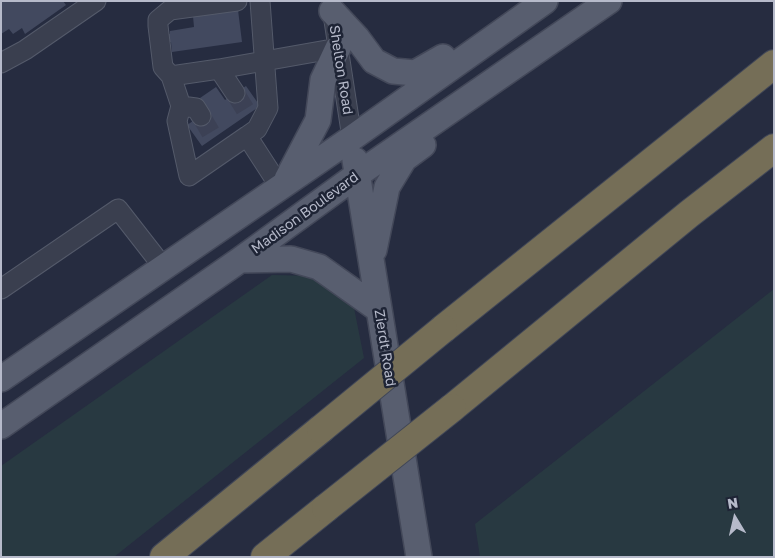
<!DOCTYPE html>
<style>
body{margin:0}
#map{position:relative;width:775px;height:558px;overflow:hidden;background:#262c40;font-family:"Golos Text",sans-serif}
canvas{display:block}
.frame{position:absolute;inset:0;border:2px solid #b6baca;pointer-events:none}
.north{position:absolute;left:710px;top:493px;width:50px;height:50px;-webkit-text-stroke:4px #1e2435;paint-order:stroke;rotate:351deg;font-size:14px;font-weight:700;line-height:20px;text-align:center;color:#b6baca}
.north::after{content:'';display:block;margin:auto;width:18px;height:22px;background:#b6baca;clip-path:polygon(50% 0,100% 100%,50% 72%,0 100%)}
</style>
<div id="map">
<canvas width="775" height="558"></canvas>
<div class="frame"></div>
<div class="north">N</div>
</div>
<script>
const ctx = document.querySelector('canvas').getContext('2d');
ctx.lineJoin = 'round';
function fill(path, color) {
  ctx.fillStyle = color;
  ctx.fill(path, 'evenodd');
}
function trace(path, color, width, dash) {
  ctx.strokeStyle = color;
  ctx.lineWidth = width;
  ctx.lineCap = dash ? 'butt' : 'round';
  ctx.setLineDash(dash || []);
  ctx.stroke(path);
}
function drawText(font, color, halo, rows, align = 'center') {
  ctx.font = font + ' "Golos Text",sans-serif';
  ctx.lineWidth = 5;
  ctx.setLineDash([]);
  ctx.textBaseline = 'middle';
  ctx.strokeStyle = halo;
  ctx.fillStyle = color;
  for (const [text, x, y, turn = 0] of rows) {
    ctx.save();
    ctx.translate(x, y);
    ctx.rotate((+turn || 0) * Math.PI / 180);
    ctx.textAlign = isNaN(turn) ? turn : align;
    if (halo) ctx.strokeText(text, 0, 0);
    ctx.fillText(text, 0, 0);
    ctx.restore();
  }
}
fill(new Path2D(`
 M272 275 318 276 350 288 364 358 114 557H1V466Z
 M774 289V557H480L475 524Z`), '#283941');
fill(new Path2D(`
 M1 1H63L66 5 25 34 22 28 13 34 9 29 1 34Z
 M238 10 242 42 172 52 171 42 163 43 162 35 170 34V31L194 27 193 16Z
 M246 86 260 106 202 146 187 125 208 111 200 98 216 87 225 100Z`), '#42495f');
trace(new Path2D(`
 M235 93 248 114
 M201 116 214 138`), '#3c4155', 19, [19, 9]);
const minor = new Path2D(`
 M237 1 170 10 158 20V26L163 67 171 76 181 106 177 121 189 176 247 136 280 187
 M332 8 352 138
 M1 63 25 50 96 1
 M219 69 235 93
 M171 76 219 69 338 48
 M181 106 196 108 201 116
 M247 136 257 129 268 108 260 1
 M1 289 118 209 164 268`);
const major = new Path2D(`
 M332 11 357 38 374 61 393 71 415 73 443 57
 M355 160 419 557
 M287 179 318 120 323 80 338 48
 M374 250 387 187 404 159 423 145
 M240 260 291 259 319 267 378 309
 M1 379 352 138 545 1
 M1 426 240 260 357 175 609 1`);
const highway = new Path2D(`
 M443 329 774 64
 M452 408 689 214 774 148
 M164 557 321 429
 M265 557 326 508`);
trace(minor, '#545a6a', 21);
trace(major, '#434859', 28);
trace(highway, '#414757', 30);
trace(minor, '#3a3f4f', 19);
trace(major, '#585e6f', 25);
trace(highway, '#756e57', 28);
const highwayBridge = new Path2D(`
 M321 429 443 329
 M326 508 452 408`);
trace(highwayBridge, '#414757', 30, []);
trace(highwayBridge, '#756e57', 28);
drawText('14px', '#b6baca', '#1e2435', [
 ["Shelton Road",341,70,81],
 ["Madison Boulevard",305,213,-36],
 ["Zierdt Road",385,348,81]
]);
</script>
